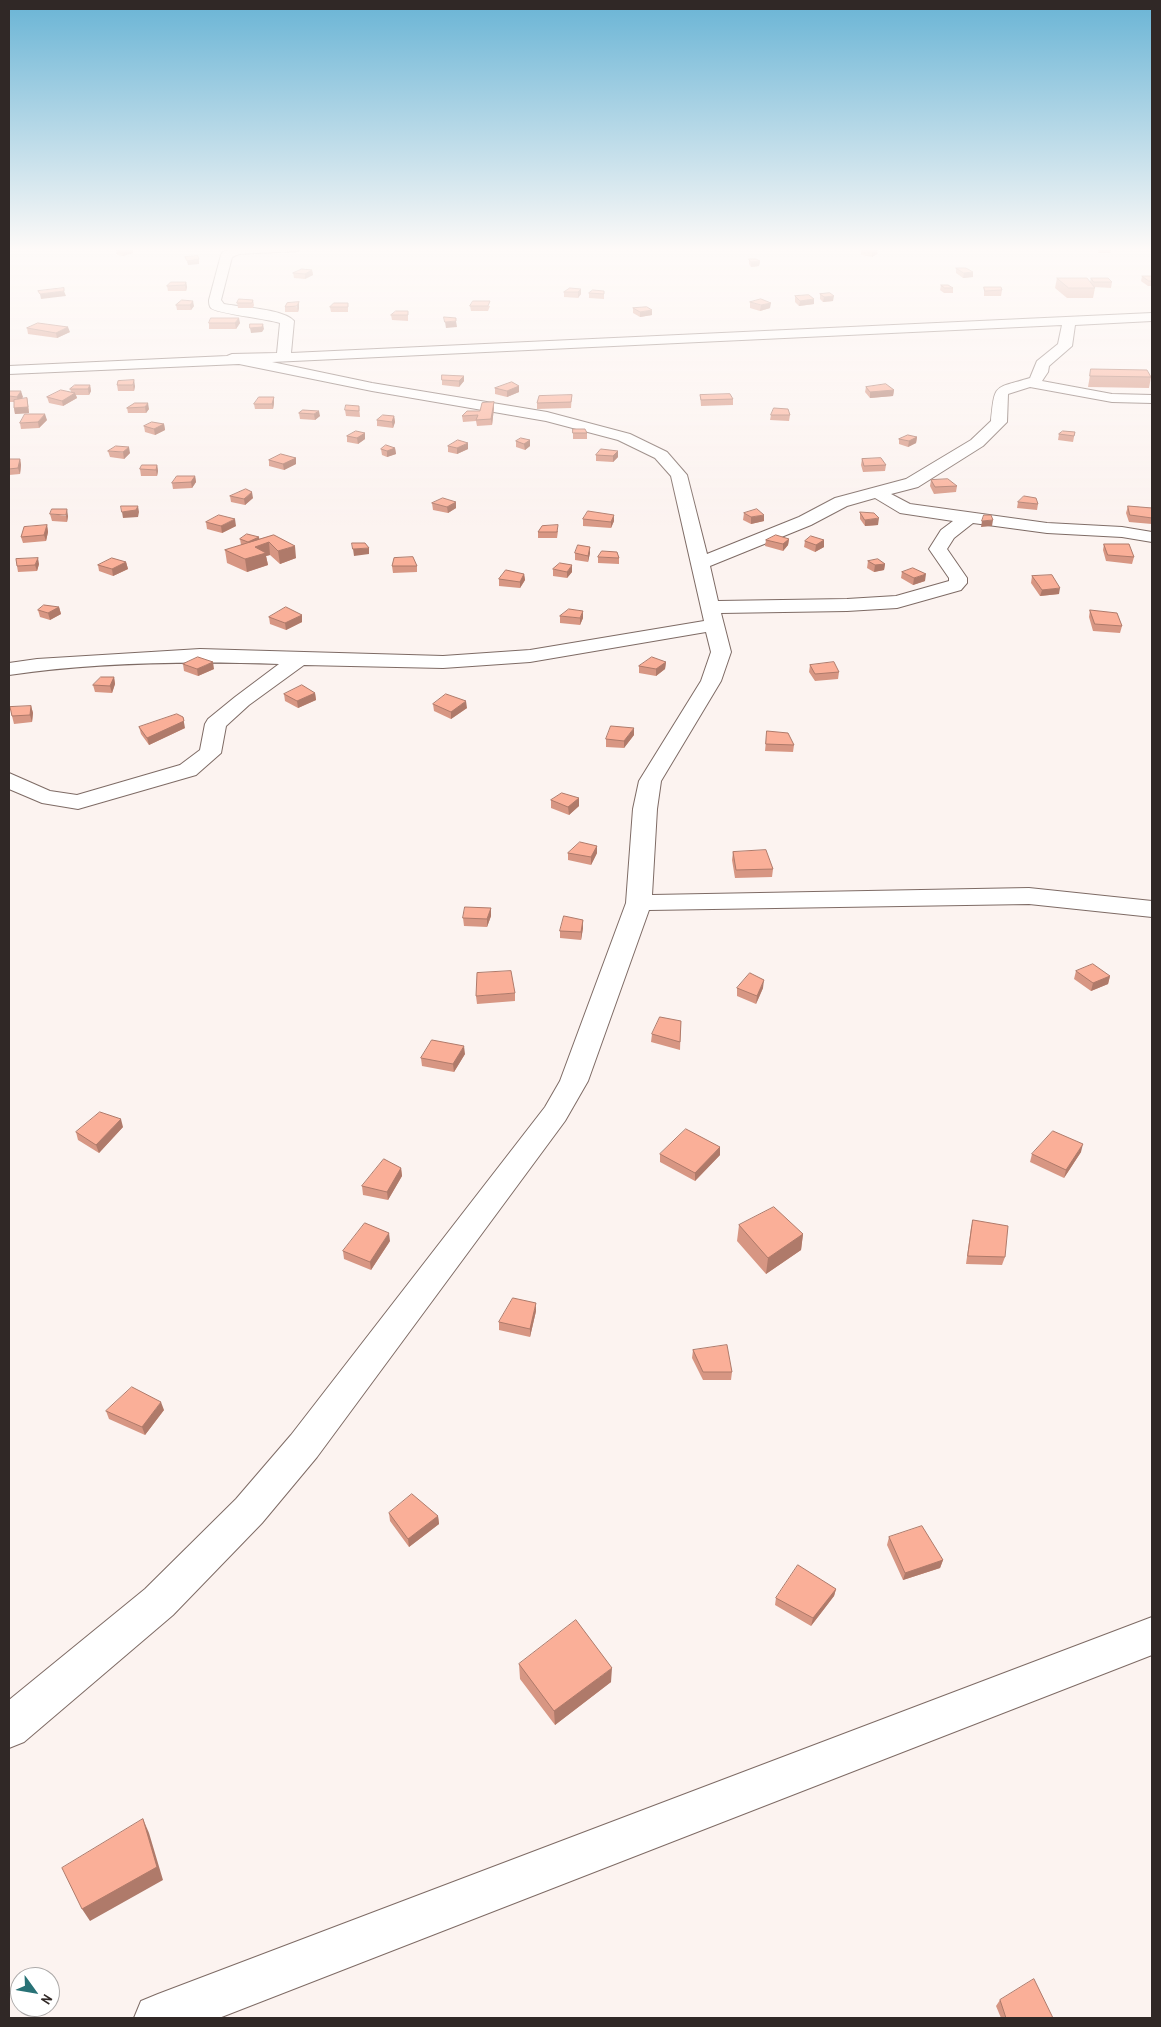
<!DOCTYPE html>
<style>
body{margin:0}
#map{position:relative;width:1161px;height:2027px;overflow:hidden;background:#fcf3f0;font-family:"Archivo Narrow",sans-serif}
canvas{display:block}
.frame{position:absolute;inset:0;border:10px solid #302826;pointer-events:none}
.north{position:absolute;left:10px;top:1967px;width:50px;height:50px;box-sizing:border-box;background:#fff;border:1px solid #aca9a8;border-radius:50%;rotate:122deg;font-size:14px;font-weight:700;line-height:20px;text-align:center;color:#302826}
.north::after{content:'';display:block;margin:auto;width:18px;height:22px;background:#287276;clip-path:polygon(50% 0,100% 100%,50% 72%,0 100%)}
</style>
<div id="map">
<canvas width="1161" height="2027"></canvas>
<div class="frame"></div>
<div class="north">N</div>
</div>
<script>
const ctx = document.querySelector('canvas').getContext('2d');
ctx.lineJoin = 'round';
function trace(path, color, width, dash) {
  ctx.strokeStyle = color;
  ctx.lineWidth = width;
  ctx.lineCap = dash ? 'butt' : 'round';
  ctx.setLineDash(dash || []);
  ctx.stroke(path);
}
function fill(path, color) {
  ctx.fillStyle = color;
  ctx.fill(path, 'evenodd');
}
const minor = new Path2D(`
 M239 247H303L297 251 239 254 232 257 221 300 224 304C240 307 284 309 294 321L291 353 1152 313V321L1075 325 1072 346 1049 366 1048 372 1042 381 1112 394 1152 395V403L1112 402 1030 387 1008 394 1007 422 983 446 918 487 891 494 910 504 1047 523 1122 527 1152 532V542L1122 537 1047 533 973 523 954 538 947 549 967 578V583L961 590 897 608 847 611 721 613 731 652 721 681 661 781 657 809 652 895 1029 888 1152 901V917L1029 904 649 910 588 1081 565 1121 317 1457 262 1523 173 1615 24 1742 9 1748V1700L145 1589 236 1499 291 1435 545 1107 560 1081 626 903 633 809 639 781 701 681 711 652 706 632 530 662 443 668 304 665 249 705 226 726 221 753 196 775 78 809 42 803 9 789V773L50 791 77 795 180 765 200 750 205 724 208 719 235 697 279 664C190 661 98 662 9 675V663L37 659 200 649 443 656 530 650 704 621 671 476 655 458 618 440 546 421 372 391 239 364 9 374V366L227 356 232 354 277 353 280 323C268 319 215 313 211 308 209 306 209 302 209 300L221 255 223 252ZM1062 325 1058 344 1037 361 1030 378C994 389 995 382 991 421L971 440 906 479 835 498 799 517 707 554 687 475 667 452 630 434 547 412 372 383 272 362ZM875 498 900 513 953 521 941 530 929 549 949 578V581L896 596 847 599 718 601 710 566 811 525 847 506Z
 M1152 1617V1655L219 2018H134L141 2001 158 1994Z`);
trace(minor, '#7e6b65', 2);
fill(minor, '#fff');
fill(new Path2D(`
 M865 247 877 254 872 257 861 255V250Z
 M1112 247 1110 253H1098L1099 248Z
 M132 248 133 253 123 256 117 255 116 250Z
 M749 259 760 261 759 266 751 267 749 264Z
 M956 268 973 272V277L963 278 956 273Z
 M312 270 313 275 305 279 294 278 293 273Z
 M1142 276H1152V286H1148L1141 281Z
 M1057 278 1090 282 1091 278 1112 282 1111 288 1094 287 1095 288 1093 298H1067L1055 288Z
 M186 282 187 287 186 291H168L167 286Z
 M941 285 953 288V293H944L940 290Z
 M984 287 1002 290 1001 296H984Z
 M570 288 581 294 578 298 564 297V292Z
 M604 291V299L589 298V293Z
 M820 294 833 301 823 302 820 299Z
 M795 296 814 304 799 306 795 302Z
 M182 300 194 306 191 310H177L176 305Z
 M253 300 254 305 253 308H238L237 303Z
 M750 302 770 308 760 311 750 308Z
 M287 303 299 308 298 312H285V307Z
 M348 303V312H331L330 307Z
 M470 306H490L488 311H471Z
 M633 308 652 315 640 317 633 313Z
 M408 311V321L392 320 391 315Z
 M209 323H240L236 329H209Z
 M27 328 70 332 57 338 28 334Z
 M1091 369 1151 377 1149 388 1088 387Z
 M464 376V381L459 387 442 385V380Z
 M118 381 135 386 134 391H118L117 385Z
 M90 385 91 391 89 395H76L77 398 63 406 49 403 47 397 71 392 70 389Z
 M519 386V392L507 397 495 394V388Z
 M866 387 894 390 893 396 870 398 865 392Z
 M9 391 23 397 21 399 28 404 29 413 15 414 14 408V402H9Z
 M572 395 571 408 537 409V403Z
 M700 395 733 399V405L701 406Z
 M274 397V403L273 409H255L254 404Z
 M494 402V408L492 425 477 426 476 421 463 422 462 416 480 411Z
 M135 403 149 409 146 413H128L127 408Z
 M359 406 360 417 346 416 345 410Z
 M303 410 320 416 315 420 300 419 299 413Z
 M771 415H790L789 421 770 420Z
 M394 416 395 422 393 428 377 426V420Z
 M47 420 39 428 21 429 20 423Z
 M164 424 165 430 155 435 145 432 144 426Z
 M573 429 587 433V439H573Z
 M1075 432 1073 442 1058 440 1059 434Z
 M365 433V439L358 444 347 442V436Z
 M917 437 916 443 908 447 899 444V439Z
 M530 440V446L525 450 516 447V441Z
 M448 446 468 449 457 454 448 452Z
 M395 448 396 454 387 457 382 455 381 449Z
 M108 451 130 453 124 459 110 457Z
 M618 451V457L613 462 596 461V455Z
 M296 458V464L284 470 269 466V460Z
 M9 459H20L21 465 20 474 9 475Z
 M862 459 886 465 885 471 863 472 861 465Z
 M157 465 158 471 157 476H141L140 469Z
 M195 476 196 482 192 488 173 489 172 483Z
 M931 480 957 486 956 492 934 494 930 486Z
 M230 496 253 498 245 505 231 502Z
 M456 502V508L448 513 433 510 432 503Z
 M1018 502 1038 504 1037 510 1017 508Z
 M1128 506 1152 508V524L1129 522 1126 513Z
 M860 512 878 525 865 526 860 519Z
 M744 513 764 521 751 524 743 520Z
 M50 514 68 516 67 522 52 521Z
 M614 515V521L611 528 583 526V519Z
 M206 522 236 526 222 533 207 529Z
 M47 525 48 532 46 541 23 543 21 537Z
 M558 531 557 538H538V532Z
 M274 535 296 558 280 564 270 555 266 556 268 565 247 572 227 563 225 550 241 545 240 539 259 537V539Z
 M789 539 788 545 783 551 765 546 766 540Z
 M824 540V547L815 552 804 547 805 541Z
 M1104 544 1134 557 1132 564 1106 561 1103 550Z
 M590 547V553L588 562 575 560V553Z
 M598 557 619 558V564L598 563Z
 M868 561 885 564 884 570 874 572 867 568Z
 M126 562 128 569 113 576 99 571 98 565Z
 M39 564 37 571 18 572 17 566Z
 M392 566H417V572L393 573Z
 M553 569 572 572 567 578 553 576Z
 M902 572 925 581 913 585 901 578Z
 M524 574 525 580 520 588 499 586V579Z
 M1032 576 1059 594 1040 596 1031 583Z
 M59 607 61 614 50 620 40 617 38 610Z
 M1090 610 1122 626 1120 633 1093 631 1089 617Z
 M302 615V622L286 630 270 624 269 617Z
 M560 616 583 618 580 625 560 623Z
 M666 662 665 669 656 676 639 673V666Z
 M183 664 214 669 198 676 184 671Z
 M810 665 839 672 838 679 815 681 809 672Z
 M114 677 115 684 112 693 95 692 93 685Z
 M315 693 316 700 298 708 285 701 284 694Z
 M433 704 467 708 451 719 434 711Z
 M31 706 33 713 32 722 14 724 12 716Z
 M139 727 185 728 149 745 141 734Z
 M767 731 794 745 793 752 765 751Z
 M634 735 624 748 606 747V739Z
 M579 798V806L569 815 551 808V800Z
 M597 846V853L591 865 568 860V853Z
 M733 852 773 869 772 877 735 878 732 860Z
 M491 908V916L487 927 464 926 463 918Z
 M583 920V928L581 940 560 938V931Z
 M1076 971 1110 976 1108 984 1091 991 1074 979Z
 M737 988H763L756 1004 737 996Z
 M515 993V1001L477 1004 476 996Z
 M681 1021 680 1050 651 1042 652 1034Z
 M465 1054 454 1072 422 1066 421 1058Z
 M123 1127 99 1153 78 1140 76 1132Z
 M1081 1152 1064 1178 1030 1162 1032 1154Z
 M660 1154 720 1155 695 1181 660 1162Z
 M401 1168 402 1176 388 1200 363 1195 362 1186Z
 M973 1220 1005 1257 1002 1265 966 1264 971 1228Z
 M739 1225 803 1234 801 1250 766 1274 737 1241Z
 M390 1241 371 1270 344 1259 343 1251Z
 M536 1311 530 1337 499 1330V1322Z
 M693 1350 732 1372 731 1380H703L692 1358Z
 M164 1410 145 1435 109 1419 106 1411Z
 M389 1513 438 1516 439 1524 409 1547 390 1521Z
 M889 1537 943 1560 940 1568 903 1580 887 1545Z
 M836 1589 834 1596 811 1626 775 1605 776 1598Z
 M519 1664 611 1682 555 1725 520 1679Z
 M1000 2000 1053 2018H1001L996 2006Z`), '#d79683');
fill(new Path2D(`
 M132 248 133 253 123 256 122 252Z
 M878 249 877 254 872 257V252Z
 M199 259V264L188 265 187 261Z
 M760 261 759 266 751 267V262Z
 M312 270 313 275 305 279V274Z
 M973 272V277L963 278 964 273Z
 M186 282 187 287 186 291 185 285Z
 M581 289V294L578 298V292Z
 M64 291 66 296 41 299 40 294Z
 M834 296 833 301 823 302 824 297Z
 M814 299V304L799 306 800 301Z
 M193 301 194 306 191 310 190 305Z
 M299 302V308L298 312 297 306Z
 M771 303 770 308 760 311 761 305Z
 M652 310V315L640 317V312Z
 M239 318 240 323 236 329 235 323Z
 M456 321 457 327 446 328 445 322Z
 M263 324 264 329 262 332 251 333 250 328Z
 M68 327 70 332 57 338 56 333Z
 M464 376V381L459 387V381Z
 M134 380 135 386 134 391 133 385Z
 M90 385 91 391 89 395 88 389Z
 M519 386V392L507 397V391Z
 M894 390 893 396 870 398V392Z
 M21 391 23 397 18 402 17 397Z
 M75 393 77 398 63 406 62 401Z
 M274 397V403L273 409 272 404Z
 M27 398 29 413 15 414 14 408Z
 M494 402V408L492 425 491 419Z
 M148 403 149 409 146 413 145 407Z
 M319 411 320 416 315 420 314 414Z
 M45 414 47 420 39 428 38 422Z
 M394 416 395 422 393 428 392 422Z
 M164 424 165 430 155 435 154 429Z
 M365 433V439L358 444 357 438Z
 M917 437 916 443 908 447 909 441Z
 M530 440V446L525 450 524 444Z
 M468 443V449L457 454V448Z
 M129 447 130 453 124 459 123 452Z
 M395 448 396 454 387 457V451Z
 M618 451V457L613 462V456Z
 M296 458V464L284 470 283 464Z
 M20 459 21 465 20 474 18 468Z
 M157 465 158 471 157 476 156 470Z
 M195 476 196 482 192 488 191 482Z
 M252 492 253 498 245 505 244 499Z
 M456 502V508L448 513 447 507Z
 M138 506 139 512 138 517 123 518 122 512Z
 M67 509 68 516 67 522 66 515Z
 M614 515V521L611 528V522Z
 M764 515V521L751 524V517Z
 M879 518 878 525 865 526V520Z
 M235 519 236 526 222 533 221 526Z
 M993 520 992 526 981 527 982 521Z
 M47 525 48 532 46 541 44 535Z
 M259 537 260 543 249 548 248 542Z
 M789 539 788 545 783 551V544Z
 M824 540V547L815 552 816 545Z
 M269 542 270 555 266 556 268 565 247 572 245 559 255 547Z
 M295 546 296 558 280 564 278 551Z
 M590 547V553L588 562V556Z
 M369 548V554L354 556 353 549Z
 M38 558 39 564 37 571 35 565Z
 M126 562 128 569 113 576 112 569Z
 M885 564 884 570 874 572 875 565Z
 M572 565V572L567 578V572Z
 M524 574 525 580 520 588V582Z
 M926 574 925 581 913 585 914 578Z
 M1060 588 1059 594 1040 596 1042 590Z
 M59 607 61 614 50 620 48 613Z
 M583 611V618L580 625V618Z
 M302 615V622L286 630 285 623Z
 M213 662 214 669 198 676 197 669Z
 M666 662 665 669 656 676V669Z
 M114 677 115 684 112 693 110 686Z
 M315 693 316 700 298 708 297 701Z
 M466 701 467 708 451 719V712Z
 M31 706 33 713 32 722 30 715Z
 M183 717 185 728 149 745 147 738Z
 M634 728V735L624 748V741Z
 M579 798V806L569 815 568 807Z
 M597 846V853L591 865V857Z
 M491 908V916L487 927V919Z
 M583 920V928L581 940V932Z
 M1110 976 1108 984 1091 991 1093 983Z
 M764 980 763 988 756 1004 757 996Z
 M464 1046 465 1054 454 1072 453 1064Z
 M121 1119 123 1127 99 1153 96 1145Z
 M1083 1144 1081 1152 1064 1178 1066 1170Z
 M720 1147V1155L695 1181V1173Z
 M401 1168 402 1176 388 1200 387 1192Z
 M389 1233 390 1241 371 1270 370 1262Z
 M803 1234 801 1250 766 1274 768 1258Z
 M536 1303V1311L530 1337V1329Z
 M161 1402 164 1410 145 1435 142 1427Z
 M438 1516 439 1524 409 1547 408 1539Z
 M943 1560 940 1568 903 1580 905 1573Z
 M836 1589 834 1596 811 1626 813 1618Z
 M612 1668 611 1682 555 1725 554 1711Z
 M143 1819 149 1833 163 1880 90 1921 82 1909Z`), '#af7a6a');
const building = new Path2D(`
 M125 247 132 248 122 252 116 250Z
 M865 247H867L878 249 872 252 861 250Z
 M1099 247H1112V248H1099Z
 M198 256 199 259 187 261 185 257Z
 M749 259H756L760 261 751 262Z
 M956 268H966L973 272 964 273Z
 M302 269 312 270 305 274 293 273Z
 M1142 276H1152V281H1149Z
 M1057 278H1087L1095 288H1069Z
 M1091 278H1108L1112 282H1094Z
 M171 282H186L185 285 167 286Z
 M941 285H948L953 288H945Z
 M984 287H1001L1002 290 985 291Z
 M64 288V291L40 294 38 291Z
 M570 288 581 289 578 292H564Z
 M593 290 604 291V294L589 293Z
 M830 293 834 296 824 297 820 294Z
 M809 295 814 299 800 301 795 296Z
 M239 299 253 300 252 303H237Z
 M761 299 771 303 761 305 750 302Z
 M182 300 193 301 190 305H176Z
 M473 301H490L488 306H470Z
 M299 302 297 306 285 307 287 303Z
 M334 303H348V307H330Z
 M647 307 652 310 640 312 633 308Z
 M396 311H408V315H391Z
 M444 317 456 318V321L445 322Z
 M211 318H239L235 323H209Z
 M38 323 68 327 56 333 27 328Z
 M250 324H263L262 327 250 328Z
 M1091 369 1147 370 1151 377 1090 376Z
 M442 375 464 376 459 381 442 380Z
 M134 380 133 385H117L118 381Z
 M512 382 519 386 507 391 495 388Z
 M886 384 894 390 870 392 866 387Z
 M75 385H90L88 389H70Z
 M61 390 75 393 62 401 47 397Z
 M9 391H21L17 397 9 396Z
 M730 394 733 399 701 400 700 395Z
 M572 395 571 402 537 403 539 396Z
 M259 397H274L272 404H254Z
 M27 398 28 407 14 408V400Z
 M494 402 491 419 476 420 478 415 462 416 467 411H480L482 403Z
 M135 403H148L145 407 127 408Z
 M346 405 359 406V411L345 410Z
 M774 408 788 409 790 415H771Z
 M303 410 319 411 314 414 299 413Z
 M25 414H45L38 422 20 423Z
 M383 415 394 416 392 422 377 420Z
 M152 422 164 424 154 429 144 426Z
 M573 429H585L587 433H573Z
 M356 431 365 433 357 438 347 436Z
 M1063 431 1075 432 1074 436 1059 434Z
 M908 435 917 437 909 441 899 439Z
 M521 438 530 440 524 444 516 441Z
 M458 440 468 443 457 448 448 446Z
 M386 445 395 448 387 451 381 449Z
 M116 446 129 447 123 452 108 451Z
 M601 449 618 451 613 456 596 455Z
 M281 454 296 458 283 464 269 460Z
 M881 458 886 465 864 466 862 459Z
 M9 459H20L18 468 9 469Z
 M142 465H157L156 470 140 469Z
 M177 476H195L191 482 172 483Z
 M948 479 957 486 935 487 931 480Z
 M246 489 252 492 244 499 230 496Z
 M1024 496 1036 498 1038 504 1018 502Z
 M443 498 456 502 447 507 432 503Z
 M121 506H138L136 510 122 512Z
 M1128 506 1152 508V518L1130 515Z
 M52 509H67L66 515 50 514Z
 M757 509 764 515 751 517 744 513Z
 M588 511 614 515 611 522 583 519Z
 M860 512 874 513 879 518 865 520Z
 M219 515 235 519 221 526 206 522Z
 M984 515H991L993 520 982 521Z
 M47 525 44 535 21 537 24 527Z
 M558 525 557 532H538L542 526Z
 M247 534 259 537 248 542 240 539Z
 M274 535 295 546 278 551 269 542 255 547 266 553 245 559 225 550Z
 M776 535 789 539 783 544 766 540Z
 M811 536 824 540 816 545 805 541Z
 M352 543H365L369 548 353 549Z
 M1104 544H1129L1134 557 1108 555Z
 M578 545 590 547 588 556 575 553Z
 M602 551 617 552 619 558 598 557Z
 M413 557 417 566H392L394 558Z
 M38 558 35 565 17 566 16 559Z
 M112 558 126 562 112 569 98 565Z
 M878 559 885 564 875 565 868 561Z
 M560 563 572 565 567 572 553 569Z
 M913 568 926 574 914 578 902 572Z
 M506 570 524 574 520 582 499 579Z
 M1052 575 1060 588 1042 590 1032 576Z
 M44 605 59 607 48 613 38 610Z
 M286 607 302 615 285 623 269 617Z
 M569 609 583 611 580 618 560 616Z
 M1090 610 1117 613 1122 626 1095 624Z
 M198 657 213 662 197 669 183 664Z
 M652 657 666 662 656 669 639 666Z
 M834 662 839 672 815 674 810 665Z
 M101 677H114L110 686 93 685Z
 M302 685 315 693 297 701 284 694Z
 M446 694 466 701 451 712 433 704Z
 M31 706 30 715 12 716 10 707Z
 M177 714 183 717 184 721 147 738 139 727Z
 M611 726 634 728 624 741 606 739Z
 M767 731 788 733 794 745 766 744Z
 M562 793 579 798 568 807 551 800Z
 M580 842 597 846 591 857 568 853Z
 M766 850 773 869 736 870 733 852Z
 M465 907 491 908 487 919 463 918Z
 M564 916 583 920 581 932 560 931Z
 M1093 964 1110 976 1093 983 1076 971Z
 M511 971 515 993 476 996 477 973Z
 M750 973 764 980 757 996 737 988Z
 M660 1017 681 1021 680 1042 652 1034Z
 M432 1040 464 1046 453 1064 421 1058Z
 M100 1112 121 1119 96 1145 76 1132Z
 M686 1129 720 1147 695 1173 660 1154Z
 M1053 1131 1083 1144 1066 1170 1032 1154Z
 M384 1159 401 1168 387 1192 362 1186Z
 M774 1207 803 1234 768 1258 739 1225Z
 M973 1220 1008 1226 1005 1257 968 1256Z
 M365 1223 389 1233 370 1262 343 1251Z
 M513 1298 536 1303 530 1329 499 1322Z
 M727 1345 732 1372H703L693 1350Z
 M132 1387 161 1402 142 1427 106 1411Z
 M412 1494 438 1516 408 1539 389 1513Z
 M922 1526 943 1560 905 1573 889 1537Z
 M798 1565 836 1589 813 1618 776 1598Z
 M576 1620 612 1668 554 1711 519 1664Z
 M143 1819 157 1867 82 1909 62 1868Z
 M1034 1979 1053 2018H1006L1000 2000Z`);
fill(building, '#faaf98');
trace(building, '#af7a6a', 1);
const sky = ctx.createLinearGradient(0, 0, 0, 531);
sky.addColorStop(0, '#69b4d5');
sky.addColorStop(0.47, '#fefaf8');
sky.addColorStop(1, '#fefaf800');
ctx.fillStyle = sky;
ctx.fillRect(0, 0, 1161, 531);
</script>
